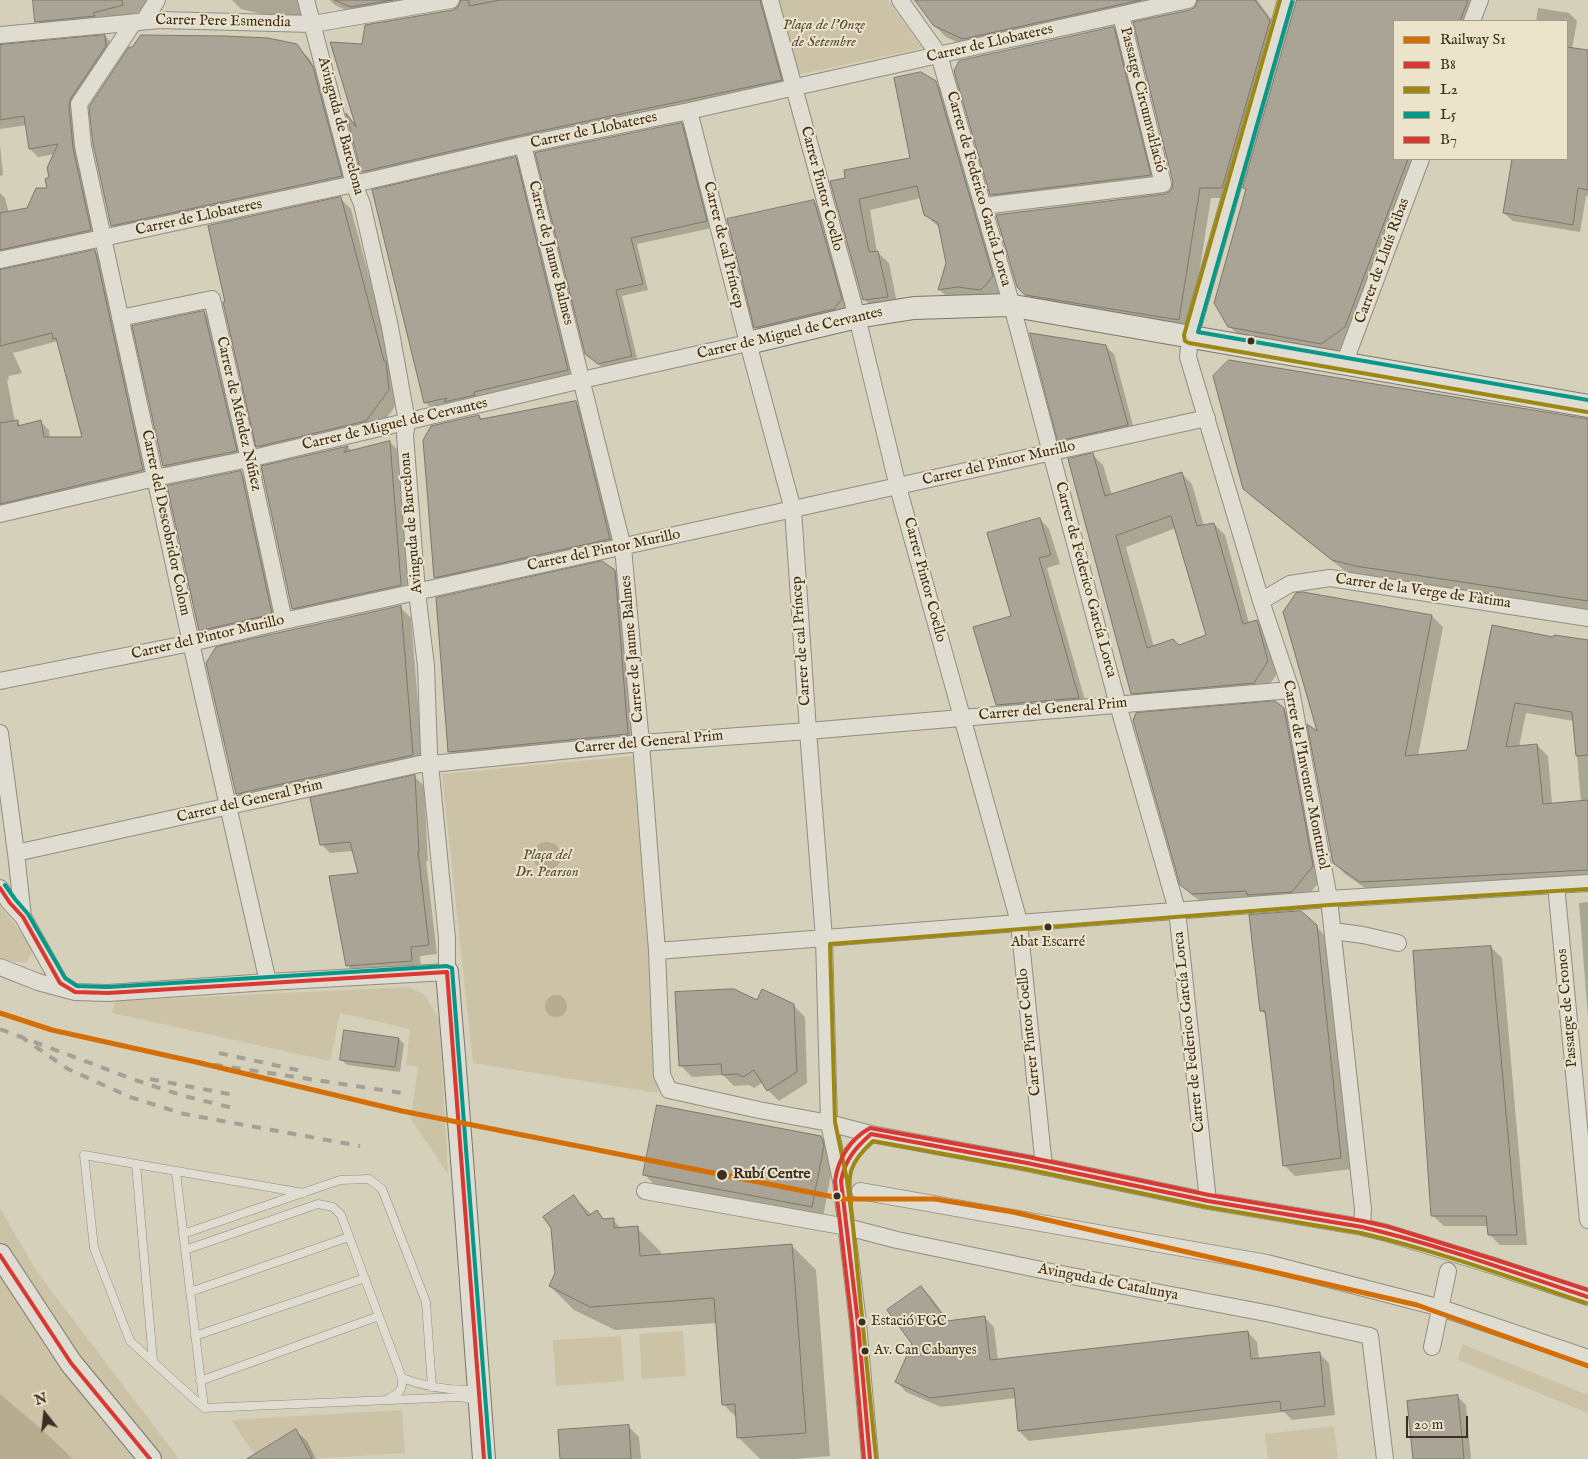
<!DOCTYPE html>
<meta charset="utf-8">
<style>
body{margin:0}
#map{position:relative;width:1588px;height:1459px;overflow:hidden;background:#d5d0ba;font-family:"IM FELL English",serif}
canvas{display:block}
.legend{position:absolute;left:1393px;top:20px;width:175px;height:140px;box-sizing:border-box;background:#ece4ca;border:1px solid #a59b87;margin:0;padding:6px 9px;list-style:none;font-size:15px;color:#3b2e22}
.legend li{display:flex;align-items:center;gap:10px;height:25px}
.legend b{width:25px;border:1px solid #a59b87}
.north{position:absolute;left:20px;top:1389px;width:50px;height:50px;-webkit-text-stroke:4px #ece4ca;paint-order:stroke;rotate:344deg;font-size:14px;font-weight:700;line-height:20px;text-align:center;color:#3b2e22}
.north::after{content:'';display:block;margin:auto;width:18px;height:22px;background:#3b2e22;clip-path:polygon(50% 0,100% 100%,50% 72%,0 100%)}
.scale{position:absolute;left:1406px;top:1416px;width:62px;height:22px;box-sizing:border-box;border:2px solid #3b2e22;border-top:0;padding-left:6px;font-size:15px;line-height:18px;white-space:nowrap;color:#3b2e22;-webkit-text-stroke:4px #ece4ca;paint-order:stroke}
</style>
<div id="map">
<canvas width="1588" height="1459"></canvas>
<ul class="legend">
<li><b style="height:6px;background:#d46e05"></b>Railway S1</li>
<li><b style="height:6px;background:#da3832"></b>B8</li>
<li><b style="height:6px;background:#9c8812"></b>L2</li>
<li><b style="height:6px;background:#069888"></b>L5</li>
<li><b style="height:6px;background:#da3832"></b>B7</li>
</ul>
<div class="north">N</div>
<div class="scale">20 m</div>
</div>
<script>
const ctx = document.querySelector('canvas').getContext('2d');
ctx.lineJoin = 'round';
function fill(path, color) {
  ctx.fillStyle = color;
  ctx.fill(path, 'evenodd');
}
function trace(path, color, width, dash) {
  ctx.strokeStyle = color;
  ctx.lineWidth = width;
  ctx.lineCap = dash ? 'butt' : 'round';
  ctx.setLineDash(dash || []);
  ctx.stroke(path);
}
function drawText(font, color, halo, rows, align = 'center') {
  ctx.font = font + ' "IM FELL English",serif';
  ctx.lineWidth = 4;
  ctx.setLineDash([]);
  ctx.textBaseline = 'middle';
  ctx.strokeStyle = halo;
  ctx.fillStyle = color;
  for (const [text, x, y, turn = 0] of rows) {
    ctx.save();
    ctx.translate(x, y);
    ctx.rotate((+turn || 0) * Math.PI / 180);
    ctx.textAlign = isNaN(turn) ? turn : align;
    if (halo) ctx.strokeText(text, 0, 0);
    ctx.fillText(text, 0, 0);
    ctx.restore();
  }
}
fill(new Path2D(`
 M778 0H888L922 48 797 75Z
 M634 756 658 1093 473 1063 442 774Z
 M0 906 29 943 32 953 26 963 9 961 0 957Z
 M408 987 425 995 439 1019 448 1174 411 1119 418 1067 406 1065 410 1029 340 1013 330 1061 112 1013 115 1001Z
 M0 1208 37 1272 179 1459H73L46 1433 0 1394Z
 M683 1331 686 1376 642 1379 639 1334Z
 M621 1336 624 1381 556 1386 553 1340Z
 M1462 1344 1588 1395V1413L1458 1360Z
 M402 1410 405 1453 312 1459 296 1429 254 1454 231 1420Z
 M1334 1426 1338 1459H1268L1265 1434Z`), '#ccc3a6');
fill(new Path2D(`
 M533 856a14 14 0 1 1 28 0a14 14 0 1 1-28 0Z
 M545 1006a11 11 0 1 1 22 0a11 11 0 1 1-22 0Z
 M0 1394 46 1433 73 1459H0Z`), '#b6ac90');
fill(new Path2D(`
 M34 0H152L148 6 139 12 102 23 46 31 37 21Z
 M232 0H297L303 19 278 18 241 9Z
 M330 0H771L792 91 373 182 362 171 348 117 357 125 363 45 453 11 461 5 462 0 363 18 335 5Z
 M917 0H1257L1280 32 1233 198H1211L1190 330 1037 305 1018 287 1170 193 1173 188 1191 11 1199 4V0L974 50 946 37 935 26Z
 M1298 0H1483L1475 21H1394V159H1423L1355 338 1333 354 1240 337 1229 326 1247 190 1244 188Z
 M1538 8 1569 13 1577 21 1572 49 1588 51V196H1586L1580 232 1513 221 1504 213 1513 159H1567V21H1536Z
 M1113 28 1124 39 1161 186 1002 205 991 194Z
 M105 36 113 45 79 107 99 238 0 264V193L5 198 9 213 28 209 48 189 55 154 38 157 30 149 27 125 0 129V46Z
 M296 46 308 57 324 80 352 187 123 236 112 225Z
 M935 82 947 93 1003 287 995 298 950 300 939 289 947 263 940 228 925 215 921 198 870 210 877 252 889 263 898 308 875 310 864 299 832 182 912 159Z
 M681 124 688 131 712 228 637 244 648 290 622 296 638 362 605 370 586 354 537 154Z
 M0 144 3 175 0 176Z
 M515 158 526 169 578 381 436 413 425 402Z
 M340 198 351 209 394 370 399 401 377 431 268 457 258 446Z
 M814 201 822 209 849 307 842 316 763 335 756 327Z
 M95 251 103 259 151 479 0 515V270ZM58 341 84 438H50L49 430 40 421 22 427 17 421 15 422 7 380H9L8 376 22 373 13 353Z
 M204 312 211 319 243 458 171 472 164 466Z
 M1105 346 1114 354 1135 433 1067 448 1059 440Z
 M575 402 586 413 621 550 447 588 436 577 479 416 483 420Z
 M1588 421V610L1367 577 1345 571 1256 500 1245 488Z
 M390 442 401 453 412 596 304 619 293 608 262 467 348 447 352 451Z
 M1093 455 1103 465 1112 495 1182 474 1192 484 1204 526 1214 524 1225 535 1249 623 1256 621 1267 632 1278 672 1264 693 1143 704 1132 693ZM1176 528 1208 635 1179 647H1154L1126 547Z
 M241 472 252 483 282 624 211 641 200 630Z
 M1040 519 1049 529 1060 564 1047 568 1087 707 1006 714 997 704 1013 617Z
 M614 571 624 581 636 743 458 761 449 751Z
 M400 607 411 618 423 766 248 805 237 794Z
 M1432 616 1443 627 1418 756 1468 751 1554 639 1588 642V881L1372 893 1345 874 1334 863 1319 734ZM1526 713 1574 721 1581 802 1552 804 1548 756 1537 745 1519 747Z
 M1283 709 1295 720 1323 877 1303 902 1205 904 1193 896 1181 884Z
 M415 777 424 786 428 861H426L437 954 420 956 421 970 356 974 347 965 359 874 354 851 330 853 321 844Z
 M1588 902V1018L1579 903Z
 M1316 926 1327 938 1352 1169 1295 1176 1284 1165 1267 1016 1262 1011Z
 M1491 947 1502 958 1527 1245H1500L1489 1234V1226H1444L1432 1215Z
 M757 1002 793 1005 805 1017 807 1083 779 1101 768 1090 763 1082 754 1088 749 1085 734 1086 723 1075 692 1077 681 1066Z
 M399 1039 404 1044 400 1072 347 1065 341 1059Z
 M821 1137 832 1148 834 1158 823 1217 656 1186 645 1175Z
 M574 1197 592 1215 596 1211 605 1220H613L622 1229 637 1228 661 1252 662 1256 792 1246 816 1270 830 1456 795 1459H760L739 1438 737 1418 723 1404 717 1323 615 1330 574 1310 550 1286 556 1274Z
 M921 1287 931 1297 949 1322 984 1317 994 1327 998 1361 1248 1332 1257 1342 1259 1359 1319 1353 1329 1363 1335 1415 1292 1420 1284 1412 1029 1441 1019 1431 1016 1398 941 1407 906 1392 897 1382 913 1344Z
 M1458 1397 1466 1405 1471 1459H1413Z
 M628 1426 639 1437 641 1459H561Z
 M296 1431 307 1441 316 1459H250Z`), '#0003');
const building = new Path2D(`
 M33 0H122L123 5 93 13 95 16 35 22Z
 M335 0H393L351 7Z
 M461 0H469V6L500 0H760L782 80 521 135 361 172 346 113 356 127 330 42 362 44 365 25 453 10 458 7Z
 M915 0H1141L963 39 934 26Z
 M1198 0H1255L1270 20 1222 188H1200L1179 320 1025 295 1017 287 996 215 1164 194 1169 192 1172 188 1173 182 1133 22 1190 10 1195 7Z
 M1297 0H1468L1460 21H1394V159H1408L1345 327 1321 344 1228 327 1214 303 1246 189 1243 188Z
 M1114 27 1151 175 990 195 954 71 959 61Z
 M105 35 106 46 71 98 69 105 73 148 91 230 0 250V213L27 208 36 188H47L45 179 49 177 47 168 58 144 29 149 24 116 0 120V45Z
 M141 35 224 36 268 38 297 44 313 67 342 176 111 226 93 144 89 107 129 47H132Z
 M1567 47 1588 50V190L1578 188 1573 225 1503 213 1512 159H1567Z
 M921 72 936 81 993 276 984 287 980 290 957 287 938 290 946 263 938 223 924 215 917 186 859 199 869 252 878 251 888 297 863 300 830 181 845 178 844 170 910 158 894 78Z
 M682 123 707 221 631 238 643 284 616 290 632 356 598 364 585 354 535 153Z
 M516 157 568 370 474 392 475 395 444 402 447 398 424 403 372 190Z
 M341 197 384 361H386L389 390 366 421 256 447 223 302H225L208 226Z
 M814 200 842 299 834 309 754 328 727 219Z
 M95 250 143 470 0 504V423L18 420V426L41 420 44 437H82L56 338 53 339 52 333 0 346V270Z
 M204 311 237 451 163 466 132 326Z
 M1030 333 1106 345 1128 425 1058 441Z
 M1229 360 1588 419V601L1355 566 1332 560 1243 489 1213 376Z
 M576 401 610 539 434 578 423 440 431 426 479 415 480 419Z
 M390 441 401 585 292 609 261 466 348 446 344 452Z
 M1093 453 1105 496 1182 472 1197 526 1214 523 1243 624 1257 620 1268 661 1254 683 1131 694 1068 459ZM1171 516 1206 635 1179 645 1173 639 1147 648 1116 536Z
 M241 471 272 614 199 631 167 486Z
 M1040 518 1051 555 1039 558 1079 698 996 705 973 627 1011 616 987 533Z
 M602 561 615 570 628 734 448 752 436 598Z
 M1303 592 1432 615 1405 756 1467 750 1492 625 1553 637 1554 635 1588 640V755L1576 756 1572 712 1515 703 1506 747 1537 744 1543 804 1588 800V870L1360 882 1333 863 1307 724 1317 731 1283 612 1296 593Z
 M401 606 413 755 236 794 206 663 216 647Z
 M1275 701 1284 708 1313 866 1292 892 1247 895 1246 891 1192 894 1180 885 1133 720 1136 713Z
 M415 775 419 852H418L429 945 411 947 412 961 346 966 329 876 358 873 350 842 320 845 310 798Z
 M1301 911 1317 925 1341 1158 1283 1166 1265 1011H1260L1249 915Z
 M1491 946 1517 1235H1488L1486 1216H1431L1413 951Z
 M734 989 757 1000 762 989 794 1004 797 1072 767 1091 754 1070 743 1077 737 1074 722 1075 721 1064 679 1066 675 992Z
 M344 1030 399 1038 395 1067 340 1060Z
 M657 1105 821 1136 824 1146 812 1207 643 1175Z
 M574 1195 588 1216 597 1210 603 1219 614 1218V1228L638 1226 640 1256 792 1244 806 1433 737 1438 735 1404 722 1405 714 1298 590 1307 549 1286 555 1273 551 1228 543 1217Z
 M921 1286 947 1321 985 1316 990 1360 1248 1331 1251 1359 1320 1352 1325 1406 1281 1411 1280 1401 1018 1431 1014 1388 930 1398 895 1382 912 1344 887 1310Z
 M1458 1395 1464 1459H1413L1407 1401Z
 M629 1425 631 1459H560L558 1430Z
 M296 1429 312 1459H247Z`);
fill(building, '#a9a495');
trace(building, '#7c776b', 1);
const lane = new Path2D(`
 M136 1164 153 1361
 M176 1172 204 1408
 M303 1193 84 1155 94 1248 130 1341 204 1408 459 1397 478 1400
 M183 1234 340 1180 369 1179 382 1189 426 1302 432 1387
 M185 1250 318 1204 333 1207 341 1215 402 1378C426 1387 451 1391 477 1390
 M190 1292 349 1237
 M195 1336 365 1278
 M200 1381 379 1316
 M388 1399C399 1393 403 1391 402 1378`);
const street = new Path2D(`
 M770 0 857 317 898 487 1019 922 1044 1167
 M900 0 939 55 1012 306 1118 705 1177 910 1208 1201
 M1286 0 1190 337 1188 357 1261 601 1291 690 1329 899 1363 1209 1362 1227
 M144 21 157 0
 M1472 21 1480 0
 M134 22 79 104 83 146 191 643 268 982
 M0 35 160 20 313 24 451 0
 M689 111 748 343 793 510 808 731 824 938 829 1123 841 1181
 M523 145 623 548 641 743 657 951 662 1075 669 1090 759 1110 829 1123 871 1134 1027 1163 1208 1201 1362 1227 1387 1233 1491 1265 1588 1297
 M983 206 1163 184 1121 15
 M0 260 354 184 523 145 689 111 987 44 1188 0
 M120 318 212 299 249 459 284 621
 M1344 364 1421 159
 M0 514 155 478 249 459 582 380 748 343
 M1261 601 1290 584 1330 578 1588 618
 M0 681 191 643 284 621 1207 418
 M0 733 16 853 23 917 60 983 71 990
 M16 853 420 764H431L641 743 808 731 1291 690
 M1556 885 1588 1220
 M0 888 10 903 23 917
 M1333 931 1363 935 1398 943
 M657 951 1329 899 1588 883
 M0 967 38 982 75 992 108 993 268 982 447 972V938L429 753 426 666 417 592 405 435 407 422 390 327 362 204 354 184 306 0
 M645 1191 847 1227 897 1240 1056 1273 1271 1314 1370 1336 1385 1459
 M860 1191 1267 1263 1441 1308 1588 1358
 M1432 1347 1448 1271
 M870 1459 858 1323 841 1181C844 1158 854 1149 871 1134`);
const secondary = new Path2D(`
 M748 343 857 317 914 308 1008 305 1588 406
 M447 972 454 1056
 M463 1173 484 1459
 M0 1255 71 1363 150 1459`);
trace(lane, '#918d7f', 9);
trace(street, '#918d7f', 18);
trace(secondary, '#7c776b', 24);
trace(lane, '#dfdcd1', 8);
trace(street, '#dfdcd1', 16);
trace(secondary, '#dfdcd1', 22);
trace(new Path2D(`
 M0 1029 135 1080 184 1096 233 1108
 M20 1036 68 1069 130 1097 184 1114 360 1146
 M219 1053 302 1071
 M196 1062 402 1093
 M150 1079 234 1095`), '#a4a097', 4, [9, 9]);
const secondaryBridge = new Path2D(`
 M454 1056 463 1173`);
trace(secondaryBridge, '#7c776b', 24, []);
trace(secondaryBridge, '#dfdcd1', 22);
trace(new Path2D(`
 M0 888 10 903 23 917 60 983 75 992 108 993 447 972 484 1459
 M871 1134 1027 1163 1208 1201 1362 1227C1439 1245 1513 1272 1588 1297
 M0 1255 71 1363 150 1459
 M870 1459 858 1323 841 1181C845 1160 855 1148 871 1134`), '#da3832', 4);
trace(new Path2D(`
 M1280 0 1184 335 1185 341 1189 343 1587 412
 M851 1205C847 1174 849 1163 873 1141L1026 1169 1207 1207 1361 1233C1437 1251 1512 1278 1586 1303
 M876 1458 853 1226 847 1180 835 1122 830 944 1329 905 1588 889`), '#9c8812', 4);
trace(new Path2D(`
 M1292 2 1198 332 1588 400
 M5 885 15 899 28 914 65 978 77 986 108 987 447 966 452 968 490 1459`), '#069888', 4);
trace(new Path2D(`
 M864 1459 852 1324 835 1181C838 1159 850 1139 870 1128L1028 1157 1209 1195 1363 1221 1389 1227 1493 1259 1588 1290`), '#da3832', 4);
trace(new Path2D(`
 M0 1013 52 1030 196 1062 402 1111 844 1199H935L1013 1212 1417 1305 1588 1366`), '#d46e05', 5);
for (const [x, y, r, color] of [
 [1251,341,4.5,"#3b2e22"],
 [1048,927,4.5,"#3b2e22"],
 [722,1175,6,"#3b2e22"],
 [837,1196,4.5,"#3b2e22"],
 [862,1322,4.5,"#3b2e22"],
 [865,1351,4.5,"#3b2e22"]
]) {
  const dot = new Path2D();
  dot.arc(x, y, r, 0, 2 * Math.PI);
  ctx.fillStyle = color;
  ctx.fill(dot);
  trace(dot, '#ece4ca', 2);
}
drawText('14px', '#3b2e22', '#ece4ca', [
 ["Abat Escarré",1048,943,"center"],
 ["Estació FGC",871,1322],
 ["Av. Can Cabanyes",874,1351]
], 'left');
drawText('15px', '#3b2e22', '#ece4ca', [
 ["Carrer Pere Esmendia",223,22,1],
 ["Carrer de Llobateres",990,44,-13],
 ["Passatge Circumval·lació",1142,100,76],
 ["Avinguda de Barcelona",340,126,75],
 ["Carrer de Llobateres",594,131,-12],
 ["Carrer Pintor Coello",821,189,75],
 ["Carrer de Federico García Lorca",978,189,74],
 ["Carrer de Llobateres",199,218,-12],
 ["Carrer de cal Príncep",723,245,76],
 ["Carrer de Jaume Balmes",550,253,76],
 ["Carrer de Lluís Ribas",1383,261,-70],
 ["Carrer de Miguel de Cervantes",790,334,-13],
 ["Carrer de Méndez Núñez",238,414,77],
 ["Carrer de Miguel de Cervantes",395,425,-13],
 ["Carrer del Pintor Murillo",999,464,-13],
 ["Carrer del Descobridor Colom",165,523,78],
 ["Avinguda de Barcelona",412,523,-95],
 ["Carrer del Pintor Murillo",604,551,-12],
 ["Carrer Pintor Coello",924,580,75],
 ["Carrer de Federico García Lorca",1085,580,75],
 ["Carrer de la Verge de Fàtima",1423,592,8],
 ["Carrer del Pintor Murillo",208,638,-13],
 ["Carrer de cal Príncep",802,641,-94],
 ["Carrer de Jaume Balmes",633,649,-95],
 ["Carrer del General Prim",1053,710,-5],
 ["Carrer del General Prim",649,743,-5],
 ["Carrer de l'Inventor Monturiol",1305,775,79],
 ["Carrer del General Prim",250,802,-13],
 ["Passatge de Cronos",1568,1008,-95],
 ["Carrer Pintor Coello",1030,1032,-96],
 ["Carrer de Federico García Lorca",1190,1032,-96],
 ["Avinguda de Catalunya",1108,1283,11]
]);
drawText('italic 15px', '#574a39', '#ece4ca', [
 ["Plaça de l'Onze",824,26],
 ["de Setembre",824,43],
 ["Plaça del",547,856],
 ["Dr. Pearson",547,873]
]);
drawText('bold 15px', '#3b2e22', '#ece4ca', [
 ["Rubí Centre",733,1175]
], 'left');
</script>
